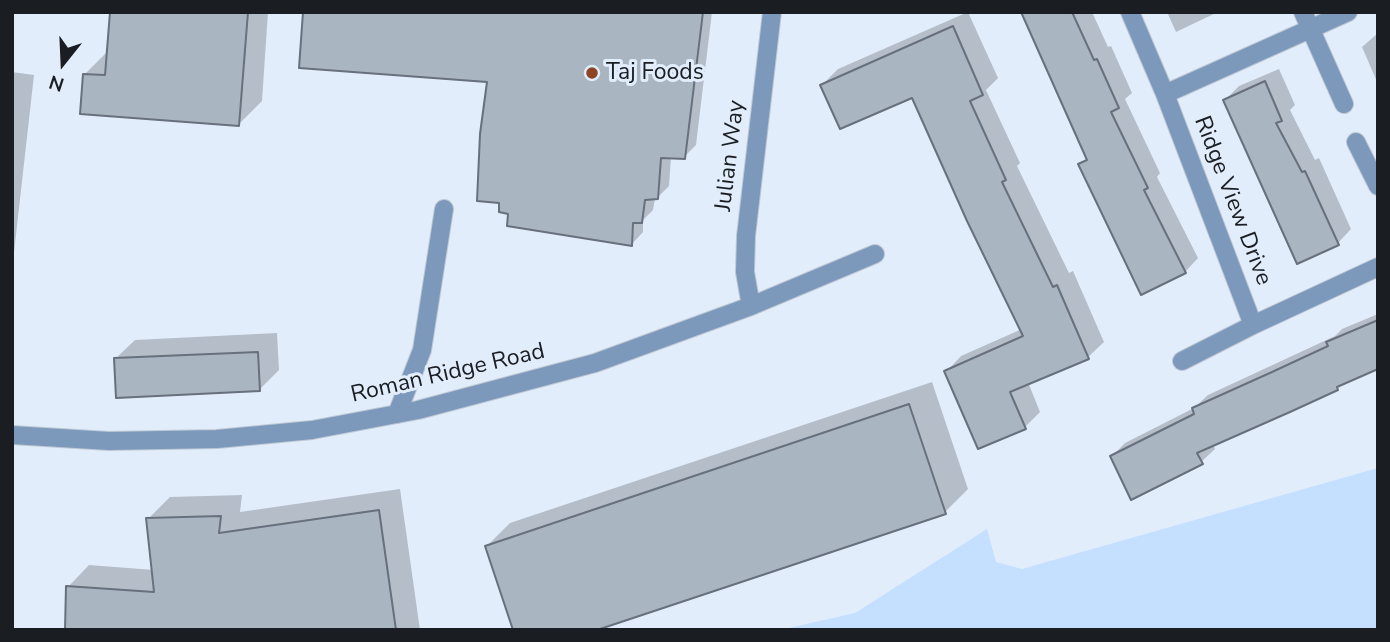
<!DOCTYPE html>
<style>
body{margin:0}
#map{position:relative;width:1390px;height:642px;overflow:hidden;background:#e2edfb;font-family:"Nunito Sans",sans-serif}
canvas{display:block}
.frame{position:absolute;inset:0;border:14px solid #1a1e23;pointer-events:none}
.north{position:absolute;left:28px;top:28px;width:70px;height:70px;-webkit-text-stroke:5px #e2edfb;paint-order:stroke;rotate:198deg;font-size:19px;font-weight:700;line-height:28px;text-align:center;color:#1a1e23}
.north::after{content:'';display:block;margin:auto;width:24px;height:32px;background:#1a1e23;clip-path:polygon(50% 0,100% 100%,50% 72%,0 100%)}
</style>
<div id="map">
<canvas width="1390" height="642"></canvas>
<div class="frame"></div>
<div class="north">N</div>
</div>
<script>
const ctx = document.querySelector('canvas').getContext('2d');
ctx.lineJoin = 'round';
function fill(path, color) {
  ctx.fillStyle = color;
  ctx.fill(path, 'evenodd');
}
function trace(path, color, width, dash) {
  ctx.strokeStyle = color;
  ctx.lineWidth = width;
  ctx.lineCap = dash ? 'butt' : 'round';
  ctx.setLineDash(dash || []);
  ctx.stroke(path);
}
function drawText(font, color, halo, rows, align = 'center') {
  ctx.font = font + ' "Nunito Sans",sans-serif';
  ctx.lineWidth = 6;
  ctx.setLineDash([]);
  ctx.textBaseline = 'middle';
  ctx.strokeStyle = halo;
  ctx.fillStyle = color;
  for (const [text, x, y, turn = 0] of rows) {
    ctx.save();
    ctx.translate(x, y);
    ctx.rotate((+turn || 0) * Math.PI / 180);
    ctx.textAlign = isNaN(turn) ? turn : align;
    if (halo) ctx.strokeText(text, 0, 0);
    ctx.fillText(text, 0, 0);
    ctx.restore();
  }
}
fill(new Path2D(`
 M1378 468V630H780L855 613 987 529 996 562 1022 569Z`), '#c4dfff');
fill(new Path2D(`
 M112 12H268L262 101 239 124 85 74 109 50Z
 M305 12H712L696 145 684 157H671L669 186 657 198H655L653 210 643 220V232L632 244 510 212 489 81Z
 M968 12 998 78 986 90 1020 163 1017 166 1069 273 1073 271 1104 342 1088 357 1028 382 1040 412 1025 427 946 372 961 356 1022 329 912 96 822 85 838 69Z
 M1023 12H1092L1108 47 1111 46 1132 93 1125 99 1160 173 1157 177 1198 258 1185 272 1080 165 1087 158Z
 M1167 12H1218L1176 32Z
 M1378 33V84L1362 47Z
 M1279 69 1295 105 1290 110 1315 160 1319 158 1351 229 1338 243 1225 100 1239 86Z
 M12 72 34 75 12 270Z
 M1378 314V368L1342 383 1337 388 1213 444 1215 449 1201 462 1112 456 1125 443 1194 408 1208 395 1335 336 1342 329Z
 M277 333 279 370 260 389 115 359 135 340Z
 M932 382 968 489 945 512 487 546 510 523Z
 M400 489 420 630H66L68 587 89 565 154 570 148 519 170 497 242 495 240 512Z`), '#0003');
const building = new Path2D(`
 M110 12H248L239 126 80 114 83 74 105 75Z
 M303 12H703L685 159 661 158 658 199 645 200 642 223H633L632 246 507 226 508 214 499 212V203L477 201 480 134 487 82 299 68Z
 M1021 12H1072L1094 60 1097 59 1119 108 1111 112 1148 188 1144 190 1186 273 1141 295 1078 164 1087 160Z
 M953 26 983 95 970 101 1006 180 1002 182 1053 287 1057 285 1089 359 1010 392 1026 429 978 449 944 371 1023 336 967 221 912 98 840 129 820 85Z
 M1265 81 1282 121 1276 123 1302 172 1305 171 1339 245 1297 264 1223 100Z
 M1378 320V369L1337 387 1338 390 1290 412 1197 453 1203 464 1131 500 1110 456 1194 414 1192 408 1272 372 1328 346 1326 342Z
 M258 352 260 391 116 398 114 358Z
 M909 404 946 514 597 630H513L485 546Z
 M379 510 396 630H65L66 586 154 592 146 518 221 516 219 533Z`);
fill(building, '#aab5c2');
trace(building, '#67707c', 2);
const minor = new Path2D(`
 M1130 12 1165 94 1253 325
 M1303 12 1344 104
 M1165 94 1348 12
 M1356 142 1378 186
 M751 306 745 272 746 236 772 12
 M1182 361 1253 325 1378 267
 M397 414 422 350 444 209
 M12 435 109 441 217 439 312 430 418 410 595 363 751 306 875 254`);
trace(minor, '#bec8d4', 20);
trace(minor, '#7c98ba', 18);
for (const [x, y, r, color] of [
 [592,73,7,"#8e4526"]
]) {
  const dot = new Path2D();
  dot.arc(x, y, r, 0, 2 * Math.PI);
  ctx.fillStyle = color;
  ctx.fill(dot);
  trace(dot, '#e2edfb', 2.5);
}
drawText('23px', '#1a1e23', '#e2edfb', [
 ["Taj Foods",606,73]
], 'left');
drawText('23px', '#1a1e23', '#e2edfb', [
 ["Julian Way",731,156,-83],
 ["Ridge View Drive",1232,201,69],
 ["Roman Ridge Road",448,374,-13]
]);
</script>
